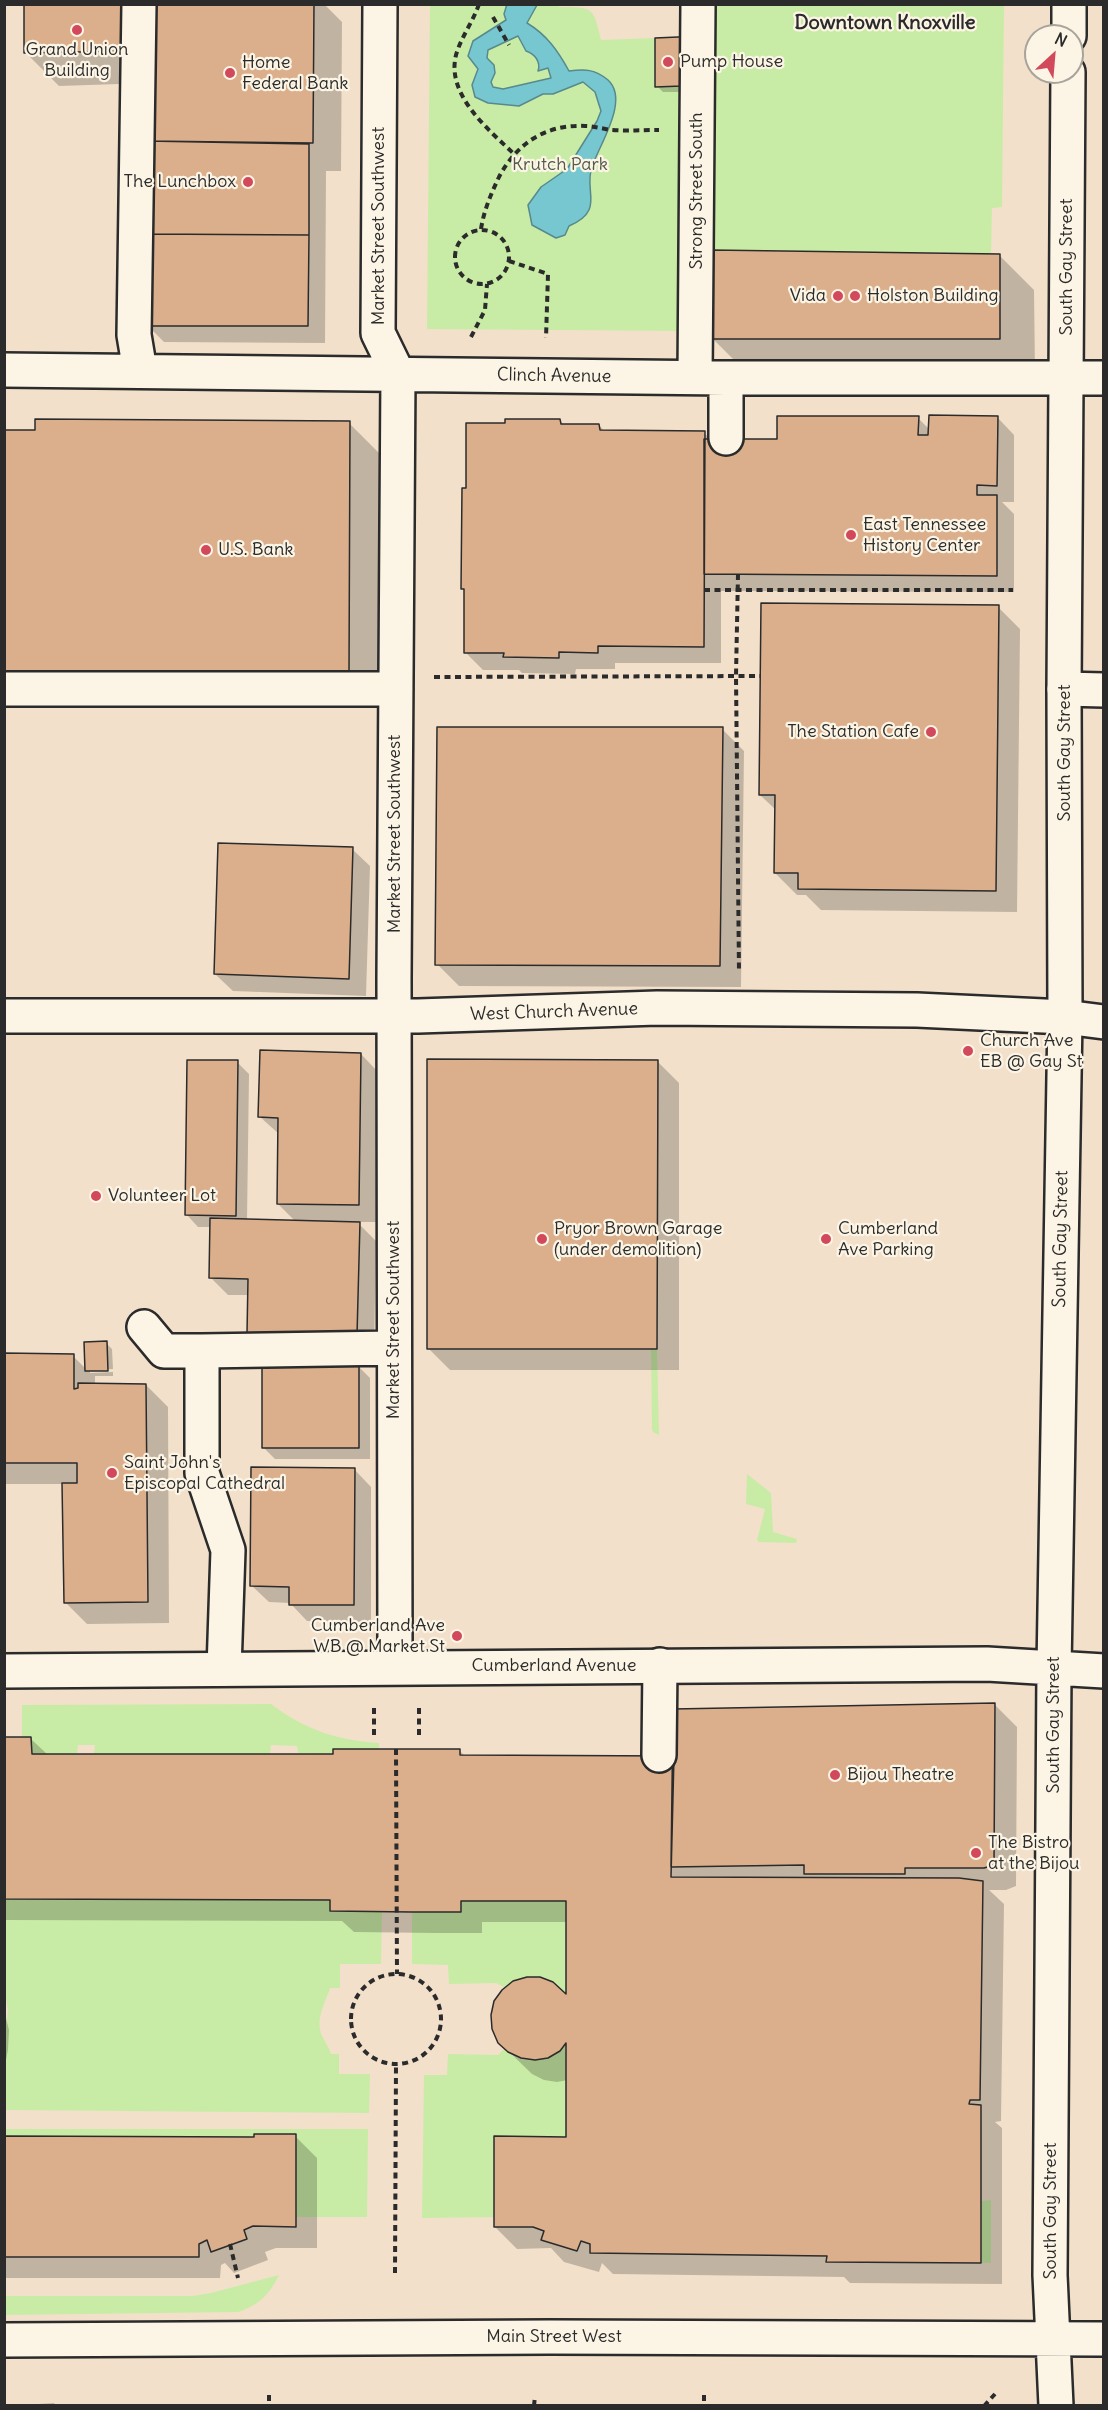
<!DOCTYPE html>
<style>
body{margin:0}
#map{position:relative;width:1108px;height:2410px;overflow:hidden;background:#fcf5e5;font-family:Delius,sans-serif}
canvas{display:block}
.frame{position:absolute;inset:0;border:6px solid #2b2b2b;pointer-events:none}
.north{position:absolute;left:1024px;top:24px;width:60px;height:60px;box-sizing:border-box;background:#fcf5e5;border:2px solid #a8a49b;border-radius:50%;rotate:26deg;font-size:16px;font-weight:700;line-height:24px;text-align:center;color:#2b2b2b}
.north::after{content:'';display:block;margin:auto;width:21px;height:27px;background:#d1495b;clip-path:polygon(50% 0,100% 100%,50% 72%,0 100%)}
</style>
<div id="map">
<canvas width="1108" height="2410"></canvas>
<div class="frame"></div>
<div class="north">N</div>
</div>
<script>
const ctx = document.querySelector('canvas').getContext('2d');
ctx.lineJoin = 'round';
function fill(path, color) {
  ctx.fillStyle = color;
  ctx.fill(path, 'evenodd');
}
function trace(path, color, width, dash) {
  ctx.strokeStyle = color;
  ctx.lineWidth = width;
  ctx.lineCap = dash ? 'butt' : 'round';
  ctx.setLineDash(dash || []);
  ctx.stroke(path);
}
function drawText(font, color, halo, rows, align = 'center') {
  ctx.font = font + ' Delius,sans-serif';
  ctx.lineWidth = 4.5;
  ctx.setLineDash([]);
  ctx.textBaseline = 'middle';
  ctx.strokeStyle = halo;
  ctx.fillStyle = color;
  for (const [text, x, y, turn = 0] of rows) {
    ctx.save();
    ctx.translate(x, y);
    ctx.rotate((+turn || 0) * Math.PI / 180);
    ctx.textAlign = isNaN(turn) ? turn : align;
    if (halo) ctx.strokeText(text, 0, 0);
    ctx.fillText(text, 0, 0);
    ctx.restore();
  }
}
fill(new Path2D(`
 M5 5H1103V2405H5ZM1036 36H1072V72H1036Z`), '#f2e0ca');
fill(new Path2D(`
 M558 4 559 7C594 7 593 7 601 40L682 37 713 5H1004L1002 207 992 208 991 253 711 250 686 331 427 329 430 5Z
 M651 1349H657L659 1435 653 1432 652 1429Z
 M747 1474 771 1493 773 1532 797 1539 796 1543 759 1542 757 1540 765 1509 746 1504Z
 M271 1704C303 1729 339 1741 379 1743V1749H334L333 1754 298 1753 297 1746 271 1745 270 1754H94L95 1745H78L77 1754H32L31 1737H22V1705Z
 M5 1899 330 1900 331 1911H382L381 1964H340V1988H330C325 2004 315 2018 322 2036 325 2042 329 2047 331 2054H339V2074H370L369 2113 5 2110 4 2047 8 2010 4 1988Z
 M461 1901H566V1994L553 1982 513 1981 504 1987 496 1983 449 1984 448 1965 412 1964V1912Z
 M566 2043V2137L494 2136V2217L422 2218 424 2075H447L448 2054 498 2055 504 2049C527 2069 546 2060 566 2043Z
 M5 2129H368L367 2217H296V2134H254V2137L5 2136Z
 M991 2200V2263H981V2201Z
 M279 2275C270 2294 258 2306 238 2312L5 2315V2296H193L211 2293Z`), '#c8eca5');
const water = new Path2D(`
 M507 4 537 5 527 23C547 35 558 51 569 71 585 69 595 69 608 80 630 100 599 145 592 167 583 191 606 210 569 226L565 235 556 238 532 225 528 205 541 187 567 169 597 121 601 111 595 92 583 82 553 94H543L519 106 488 103 475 97 472 85 478 69 468 56 473 41 506 20 504 14ZM518 36 526 51C535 54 541 62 538 71L548 68 551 78 503 89 493 87 491 82 495 73 494 65 487 58 488 50Z`);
fill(water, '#76c7cf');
trace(water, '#58898d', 1.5);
fill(new Path2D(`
 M25 4H324L342 22 341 171H326L325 343 164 342 147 325 149 83 59 86 26 53Z
 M681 39 687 45V92H663L657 86Z
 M999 255 1034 290 1035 373H747L712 338Z
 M997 417 1014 435V502H1002L1014 514V592L721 591V663H615V669H576L575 674 522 673 519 670H483L466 653V592L462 588 467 489 560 421 565 426 599 425 605 432 704 433 712 440H778L918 418 930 430Z
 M349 423 384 458 383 708 15 705 4 694V431Z
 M998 607 1020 629 1017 912 821 910 806 895H797L775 873 776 810 760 795Z
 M722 729 744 751 741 987 459 986 437 964Z
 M352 849 370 866 366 996 233 991 215 974Z
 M361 1054 378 1072 376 1222H357L376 1241 374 1352 266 1349 248 1332 249 1295H228L210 1277 212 1227H198L187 1215 237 1062 249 1074 247 1221 296 1222 278 1204 279 1134 260 1117Z
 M657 1061 679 1083V1370H450L428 1348Z
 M106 1343 112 1349 113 1369 90 1370V1373L113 1372V1376H95V1385H146L168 1407 169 1623 87 1624 65 1602 64 1484H4V1355L73 1356 87 1370Z
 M358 1366 370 1378V1459H275L263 1447Z
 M354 1469 371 1487V1622L307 1621 290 1603 269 1602 251 1585Z
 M995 1705 1017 1727 1016 1886 1006 1890H989L1004 1904 1001 2121 995 2122 1002 2128V2284L850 2283 844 2277 613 2274 602 2263 599 2272 564 2262 551 2248 517 2249 495 2227 568 2139V2080L557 2082 544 2080 532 2074 499 2042 568 1997V1922H482V1933H435L354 1932 342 1921 4 1920V1738L31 1739 48 1755H334L459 1750 466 1757H675Z
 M4 2010 9 2030 8 2050 4 2070Z
 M295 2136 317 2158V2248H276L265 2252 268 2260 234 2273 225 2263 221 2265 220 2278H4V2137L256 2138Z
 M54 2403 56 2406H38V2404Z`), '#0003');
const building = new Path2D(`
 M24 4H130V51L24 53Z
 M149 4H314L313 143 146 141Z
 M678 37H681L682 86 655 87V38Z
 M146 141 309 144V235L146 234Z
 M146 234 309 235 308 326H145Z
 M711 250 1000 254V339H710Z
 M929 415 998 416 997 486 977 485V495H997V576L704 574V439H777V416H919L918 435H928Z
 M35 419 350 421 349 673 4 671V430H35Z
 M505 419H560L561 424H599L600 430 705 431 704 647 598 646V653L559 652V658L503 657 504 653H464V589H461L462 488H466V423H505Z
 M761 603 999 605 996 891 798 889V873H774L775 795H759Z
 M437 727H723L720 966 435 965Z
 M218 843 353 847 349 979 214 974Z
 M260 1050 361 1053 359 1205 277 1204 278 1118 258 1117Z
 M427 1059 658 1060 657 1349H427Z
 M187 1060H238L236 1216 185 1215Z
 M210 1218 360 1222 357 1335 247 1333 248 1279 209 1278Z
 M107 1341 108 1371H85L84 1342Z
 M4 1353 74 1354V1389L78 1388V1383L146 1384 148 1602 64 1603 62 1483H77V1463H4Z
 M262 1364 359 1365V1448H262Z
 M251 1467 355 1468 354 1605H289V1587L250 1586Z
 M995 1703 994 1865 984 1868H905V1874H804V1865L671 1867 673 1709Z
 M4 1737H31L32 1754H333V1749H460V1755L674 1756 671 1877 959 1878 983 1881 980 2100H970L969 2104 981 2105V2263L826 2262 827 2256 590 2253V2244L581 2241 577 2251 541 2240 544 2231 533 2227H494V2136L566 2137V2043L560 2051 548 2058 535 2060 521 2058 508 2052 498 2043 492 2029 491 2015 494 2001 502 1990 513 1981 527 1977H540L553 1982 566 1994V1901H461V1912H412L330 1911V1900L4 1899Z
 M254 2134H296V2227L253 2226 244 2230 247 2239 211 2252 207 2240 199 2244V2257H4V2136L254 2137Z`);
fill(building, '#dbaf8b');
trace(building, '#2b2b2b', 1.5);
const minor = new Path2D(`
 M139 4 134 335 140 371
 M380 4 378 333 398 374 394 978 395 1667
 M4 370 726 378H1104
 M695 377 698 4
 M726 438V378
 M4 689H396
 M1064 689 1104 690
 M4 1016H418L657 1008 917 1010 1065 1017 1104 1022
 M144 1327 164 1351H202
 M224 1669 228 1550 202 1473V1351L394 1348
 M659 1755 660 1665`);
const major = new Path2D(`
 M1069 36V4
 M4 1671 987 1664 1104 1671
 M4 2340 550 2337 1104 2339
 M1056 2406 1050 2275 1054 1668 1065 1017 1064 689 1068 72`);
trace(minor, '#2b2b2b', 38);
trace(major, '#2b2b2b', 38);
trace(new Path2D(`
 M479 4C473 22 461 37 456 55 446 95 488 129 514 154
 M493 17 509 45
 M481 229C484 210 491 194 499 177 517 143 546 124 585 126 594 126 603 129 612 130 628 131 643 130 659 130
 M455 257a27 27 0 1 1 54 0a27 27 0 1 1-54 0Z
 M509 261 548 274 546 338
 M471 337 485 310 487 284
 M738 574 736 676 739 972
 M704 590H1013
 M434 677 760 676
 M374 1708V1737
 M419 1708V1738
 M396 1749 397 1974
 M351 2019a45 45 0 1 1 90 0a45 45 0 1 1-90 0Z
 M230 2244 238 2278
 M395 2273 396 2064
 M269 2395V2406
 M704 2395V2406
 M534 2406 535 2396
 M984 2406 995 2394`), '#2b2b2b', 4, [6, 4.5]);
trace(minor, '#fcf5e5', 33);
trace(major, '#fcf5e5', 33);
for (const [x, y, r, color] of [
 [77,30,6,"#d1495b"],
 [668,62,6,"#d1495b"],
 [230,73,6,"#d1495b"],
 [248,182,6,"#d1495b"],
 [838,296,6,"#d1495b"],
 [855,296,6,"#d1495b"],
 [851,535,6,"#d1495b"],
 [206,550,6,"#d1495b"],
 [931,732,6,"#d1495b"],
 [968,1051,6,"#d1495b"],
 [96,1196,6,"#d1495b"],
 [542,1239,6,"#d1495b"],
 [826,1239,6,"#d1495b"],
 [112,1473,6,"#d1495b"],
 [457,1636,6,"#d1495b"],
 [835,1775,6,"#d1495b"],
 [976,1853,6,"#d1495b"]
]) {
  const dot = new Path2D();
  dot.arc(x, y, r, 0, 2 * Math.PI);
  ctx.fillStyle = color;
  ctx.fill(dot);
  trace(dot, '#fcf5e5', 2);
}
drawText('18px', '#2b2b2b', '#fcf5e5', [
 ["Grand Union",77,50,"center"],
 ["Building",77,71,"center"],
 ["Pump House",680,62],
 ["Home",242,63],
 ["Federal Bank",242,84],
 ["The Lunchbox",236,182,"right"],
 ["Vida",826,296,"right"],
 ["Holston Building",867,296],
 ["East Tennessee",863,525],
 ["History Center",863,546],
 ["U.S. Bank",218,550],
 ["The Station Cafe",919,732,"right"],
 ["Church Ave",980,1041],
 ["EB @ Gay St",980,1062],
 ["Volunteer Lot",108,1196],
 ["Pryor Brown Garage",554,1229],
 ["(under demolition)",554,1250],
 ["Cumberland",838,1229],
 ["Ave Parking",838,1250],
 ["Saint John's",124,1463],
 ["Episcopal Cathedral",124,1484],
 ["Cumberland Ave",445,1626,"right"],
 ["WB @ Market St",445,1647,"right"],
 ["Bijou Theatre",847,1775],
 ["The Bistro",988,1843],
 ["at the Bijou",988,1864]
], 'left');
drawText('18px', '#525b4a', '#fcf5e5', [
 ["Krutch Park",560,165]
]);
drawText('18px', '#2b2b2b', '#fcf5e5', [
 ["Strong Street South",697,191,-90],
 ["Market Street Southwest",379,226,-90],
 ["South Gay Street",1067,267,-90],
 ["Clinch Avenue",554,376,1],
 ["South Gay Street",1065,753,-90],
 ["Market Street Southwest",395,834,-90],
 ["West Church Avenue",554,1012,-2],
 ["South Gay Street",1061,1239,-89],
 ["Market Street Southwest",394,1320,-90],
 ["Cumberland Avenue",554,1666],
 ["South Gay Street",1054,1725,-90],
 ["South Gay Street",1051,2211,-90],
 ["Main Street West",554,2337]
]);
drawText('bold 20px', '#2b2b2b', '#fcf5e5', [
 ["Downtown Knoxville",885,23]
]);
</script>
